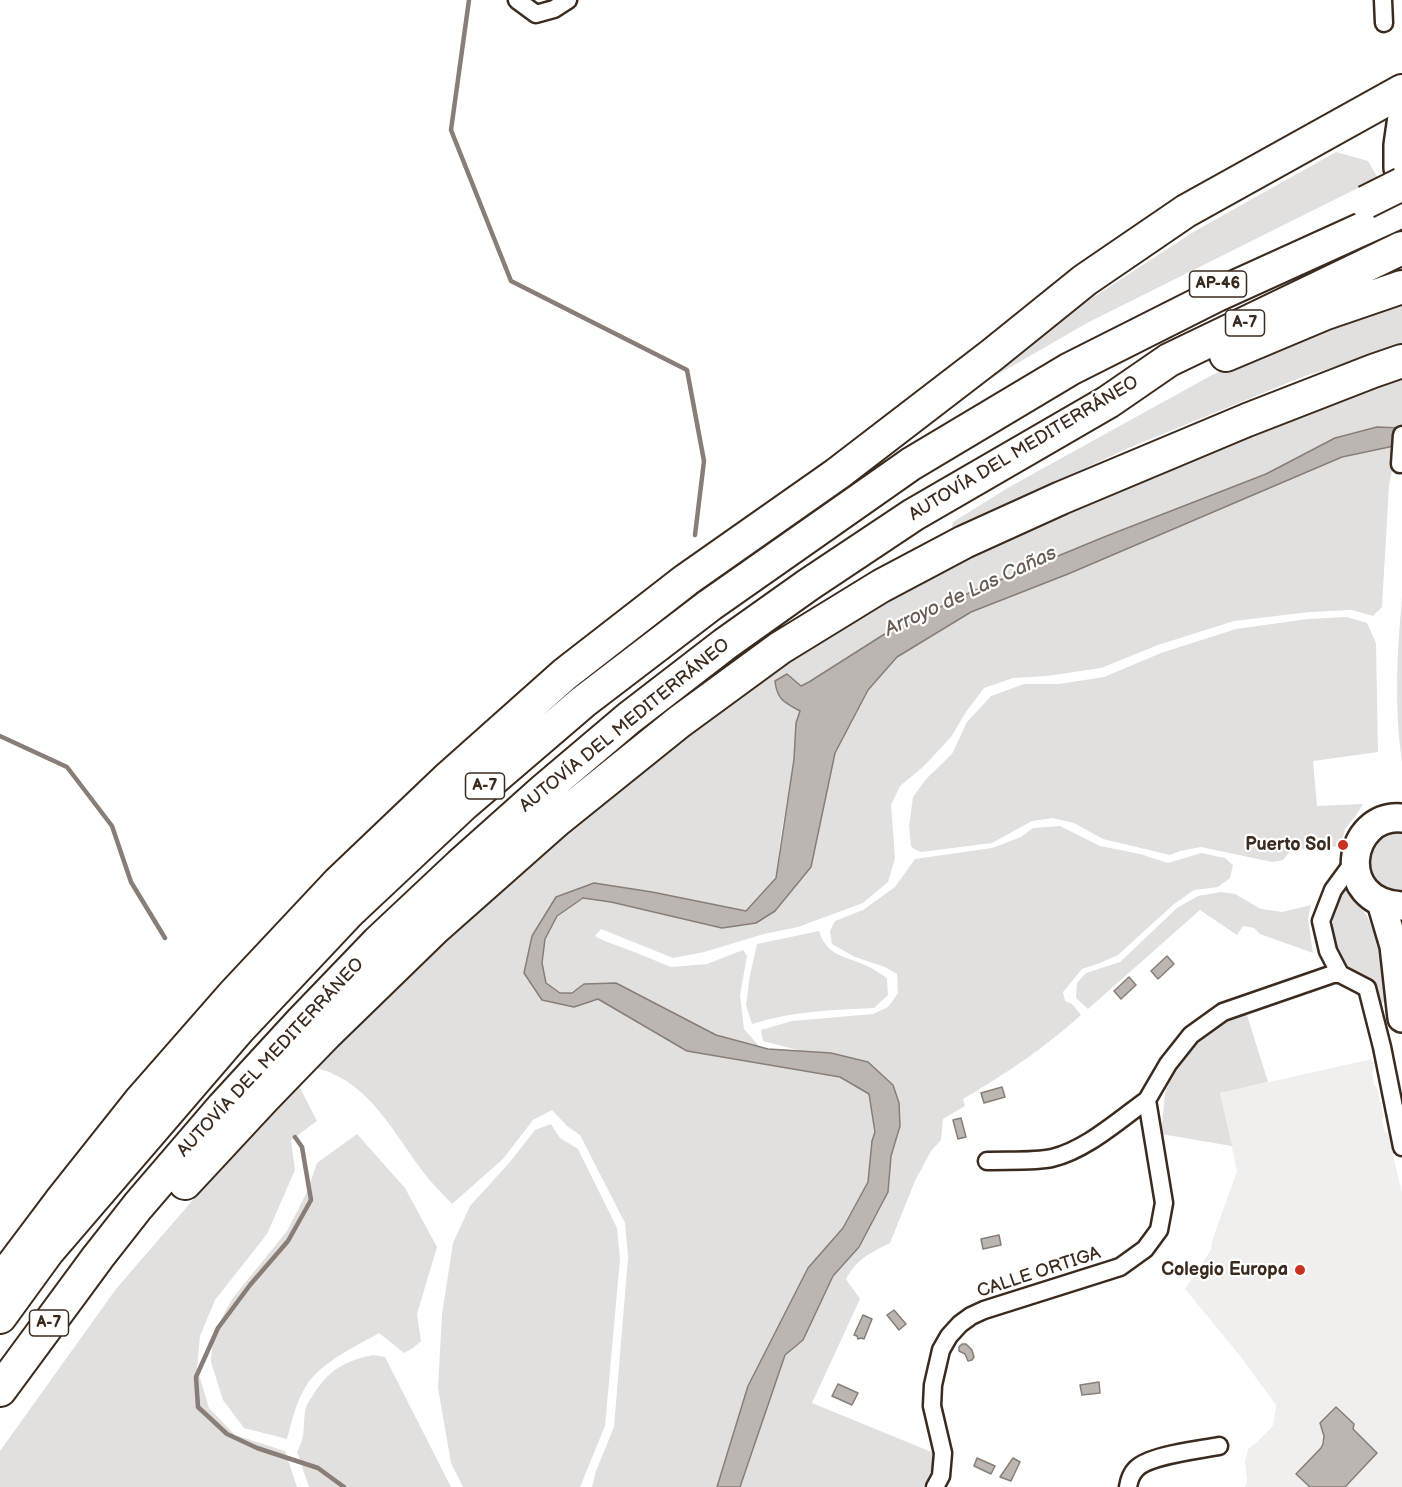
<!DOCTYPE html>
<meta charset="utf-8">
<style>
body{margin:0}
canvas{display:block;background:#fff}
</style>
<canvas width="1402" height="1487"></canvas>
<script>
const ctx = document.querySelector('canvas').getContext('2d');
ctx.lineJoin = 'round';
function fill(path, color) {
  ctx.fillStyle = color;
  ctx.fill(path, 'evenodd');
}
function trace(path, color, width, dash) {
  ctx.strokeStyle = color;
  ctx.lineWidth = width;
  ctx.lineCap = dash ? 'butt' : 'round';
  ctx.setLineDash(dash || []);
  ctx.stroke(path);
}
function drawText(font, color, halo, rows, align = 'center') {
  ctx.font = font + ' "Balsamiq Sans",sans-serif';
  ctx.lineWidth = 4.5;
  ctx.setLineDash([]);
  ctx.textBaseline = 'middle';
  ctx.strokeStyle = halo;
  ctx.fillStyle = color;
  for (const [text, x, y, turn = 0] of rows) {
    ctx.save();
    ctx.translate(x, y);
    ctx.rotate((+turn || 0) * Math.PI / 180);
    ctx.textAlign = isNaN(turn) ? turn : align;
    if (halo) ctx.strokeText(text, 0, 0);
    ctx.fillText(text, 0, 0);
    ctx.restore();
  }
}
fill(new Path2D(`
 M1372 1059 1374 1068 1372 1073 1374 1085 1377 1088 1384 1117 1382 1119 1385 1132 1388 1134 1402 1193V1487H1245L1247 1481 1245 1462 1248 1449 1257 1442 1271 1428 1273 1425 1276 1405 1237 1352 1185 1289 1211 1250 1212 1241 1237 1171 1220 1093Z`), '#f1efee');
fill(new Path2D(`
 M1336 152 1368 161 1378 178 1087 323 990 379 991 372 1072 311 1195 231Z
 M1402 302V345L1302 377 1126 449 951 531 953 522 1011 486 1212 375 1314 332Z
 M1402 369V428L1335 438 1266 474 1104 537 971 592 883 635 809 682 801 686 787 674 775 681C777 700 784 703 800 711L797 723 794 759 781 835 776 877 746 911 652 892 556 897 524 973 574 1007 598 999 687 1051 840 1077 869 1094 875 1132 872 1141 868 1182 843 1228 808 1268 748 1385 717 1487H592L596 1471 614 1427 628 1258 625 1223 580 1135 567 1126 552 1110 533 1120 503 1159 452 1204C443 1194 432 1184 424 1173 397 1138 374 1091 331 1073 325 1070 319 1069 313 1067L355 1020 494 894 717 703 907 583 1141 475Z
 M1394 446 1395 457 1389 485 1382 607 1373 616 1352 610 1310 612 1234 621 1158 645 1101 668 1047 676 1013 678 984 688 966 712 951 737 924 766 900 786 891 805 895 858 888 882 863 903 798 927 764 934 704 952 673 958 601 929 595 936 602 940 637 953 671 967 707 964 743 950 747 956 740 995 744 1029 759 1046 716 1035 648 999 585 984C566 997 564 995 546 983L542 963 545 939 557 916 583 898 611 902 722 928 756 923 811 867 835 753 868 690 897 657 971 612 1068 574 1342 457Z
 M1402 598V762C1394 707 1397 653 1402 598Z
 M1347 617 1367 623 1376 643 1378 752 1313 761 1317 806 1363 804 1357 814 1345 829 1341 846 1291 850 1283 860 1272 862 1201 847 1180 851 1170 855 1103 839 1074 823 1053 818 1032 821 992 843 921 852 914 849 911 846 909 826 913 797 926 779 952 754 967 722 991 696 1024 684H1059L1104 677 1161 653 1236 629 1308 619Z
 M1060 826 1100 846 1140 854 1168 863 1201 853 1225 858 1233 865 1230 878 1218 887 1194 890 1174 904 1118 955 1100 963 1082 969 1063 992 1065 1001 1072 1004 1081 1015C1043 1049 1007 1073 963 1099L965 1106 943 1119 941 1140 931 1151 915 1181 890 1243C870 1253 857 1259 846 1279L860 1299 812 1403 934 1453 931 1472 923 1487H740L785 1355 803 1340 833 1276 859 1247 888 1192 891 1156 900 1126 831 1053 801 1051 763 1041 761 1030 792 1021 873 1014 888 1007 898 993 897 974 885 967 855 957 832 944 830 931 835 921 863 910 895 887 915 859 992 848 1021 837 1033 828Z
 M1402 828V895L1375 885 1365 861 1382 832Z
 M1343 886 1367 916 1388 967 1390 996 1380 1005 1375 1003C1354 973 1325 947 1335 908 1336 900 1340 893 1343 886Z
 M1221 892 1235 894 1261 909 1282 912 1311 905 1308 919 1313 953 1260 934 1254 928 1243 926 1237 935 1200 910 1088 1009 1076 998 1077 983 1086 973 1120 962 1177 908 1198 896Z
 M819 931C828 958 845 955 867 966 874 969 880 974 887 978L888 995 874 1008C833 1010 792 1011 752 1024L746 1005 750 975 757 944Z
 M1246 1012 1268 1082 1220 1093 1232 1146 1161 1134 1165 1093 1177 1064 1193 1044 1207 1031Z
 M298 1084 317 1121 291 1140 295 1170 267 1234 215 1300 200 1336 197 1368 209 1408 235 1435 285 1451 297 1487H0V1451L116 1289 229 1158Z
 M551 1124 560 1138 578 1149 617 1228 620 1259 605 1426 580 1487H463L451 1463 438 1388 442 1314 453 1243 470 1206 510 1162 535 1130Z
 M357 1134 405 1188 437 1247 417 1314 421 1341 413 1348 404 1353 379 1333C355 1347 321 1362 306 1386 296 1402 292 1421 287 1439L244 1428 223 1400 211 1362 213 1334 232 1299 287 1231 307 1192 317 1163Z
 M373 1355 385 1357 451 1487H309L297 1452C307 1434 302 1424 306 1407 307 1403 311 1399 313 1395 329 1370 344 1361 373 1355Z`), '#e2e0de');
const water = new Path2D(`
 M1377 427 1402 428 1394 446 1342 457 1068 574 971 612 897 657 868 690 835 753 811 867 775 911 756 923 722 928 611 902 583 898 557 916 545 939 542 963 546 983 560 993H572L584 984 616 983 716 1035 768 1049 831 1053 868 1062 893 1085 899 1103 900 1126 891 1156 888 1192 859 1247 833 1276 803 1340 785 1355 740 1487H717L748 1386 808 1268 843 1228 868 1182 872 1141 875 1132 869 1094 840 1077 687 1051 598 999 574 1007 542 1000 524 973 532 936 556 897 594 883 652 892 746 911 776 878 794 759 796 723 800 711C785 703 777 700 775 681L787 674 801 686 809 682 883 635 971 592 1104 537 1266 474 1335 438Z
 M1167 956 1174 964 1158 979 1151 971Z
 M1129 977 1136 985 1121 999 1114 991Z
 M1002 1087 1005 1097 984 1103 981 1093Z
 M961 1118 966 1137 958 1139 953 1120Z
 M999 1235 1001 1245 983 1249 981 1239Z
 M894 1310 906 1324 899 1330 887 1315Z
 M863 1315 872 1319 864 1339 861 1338 858 1339 857 1336 854 1335Z
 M962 1344H966L972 1350 974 1357 972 1360 968 1361 965 1354 959 1351V1347Z
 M1099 1382 1100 1393 1082 1395 1080 1385Z
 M838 1384 858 1393 852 1405 832 1396Z
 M1336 1407 1354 1424 1353 1429 1377 1453 1345 1487H1310L1296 1474 1321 1448 1323 1444 1324 1436 1320 1423Z
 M977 1458 995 1466 991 1474 974 1466Z
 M1013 1458 1020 1462 1011 1481 1000 1477Z`);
fill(water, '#bcb6b3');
trace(water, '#887e77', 1.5);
trace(new Path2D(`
 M469 0 451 130 511 281 687 370 704 461 695 535
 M0 736 67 767 112 826 131 882 165 938
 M295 1137 302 1147 311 1200 288 1241 250 1285 218 1328 196 1377 198 1407 227 1434 257 1448 318 1468 344 1487`), '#887e77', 4.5);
const minor = new Path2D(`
 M517 0 536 14 554 9 568 0
 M1383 0 1384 23
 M1400 464 1402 435
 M1355 860 1333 890 1321 921 1328 951 1340 974 1367 988 1382 1047 1402 1147
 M987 1161C1006 1160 1034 1162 1052 1158 1086 1150 1119 1120 1147 1100
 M935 1487 941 1476 943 1453 932 1406 933 1385 941 1350 949 1336 960 1324 971 1316 984 1310 1120 1267 1145 1249 1159 1230 1164 1203 1147 1100 1168 1064 1191 1035 1223 1012 1333 974H1340
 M1128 1487C1129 1481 1131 1474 1136 1469 1149 1455 1199 1450 1219 1446`);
const primary = new Path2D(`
 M1398 168V145L1402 117
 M1402 818C1347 813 1333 903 1402 906
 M1381 902 1394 946 1402 1018`);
const motorway = new Path2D(`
 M1226 355 1326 313 1402 287
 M185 1183 264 1098 326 1034 434 929 556 821 679 722 780 648 881 586 964 542 1061 498 1247 420 1373 371 1402 361
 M0 1282 60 1202 141 1100 233 995 339 882 446 780 565 674 686 580 837 474 992 355 1085 280 1186 211 1402 91
 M0 1317 48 1251 238 1030 349 912 464 804 583 702 710 605 911 464 1070 369 1217 295 1402 211
 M0 1390 98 1257 138 1206 223 1107 302 1021 378 942 460 865 544 790 629 718 725 644 808 585 913 515 1108 402 1169 360 1402 248`);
trace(minor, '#3b2a1e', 21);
trace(primary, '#3b2a1e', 32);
trace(motorway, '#3b2a1e', 36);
trace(minor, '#fff', 16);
trace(primary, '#fff', 27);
trace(motorway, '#fff', 32);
const motorwayBridge = new Path2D(`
 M1366 202 1402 184`);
trace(motorwayBridge, '#3b2a1e', 36, []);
trace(motorwayBridge, '#fff', 32);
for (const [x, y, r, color] of [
 [1343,845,6,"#c8321e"],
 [1300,1270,6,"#c8321e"]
]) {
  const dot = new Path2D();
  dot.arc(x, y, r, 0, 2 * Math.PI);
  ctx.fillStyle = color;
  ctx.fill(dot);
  trace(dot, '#fff', 2);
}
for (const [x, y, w] of [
 [1218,284,57],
 [1245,323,39],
 [485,786,39],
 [49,1323,39]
]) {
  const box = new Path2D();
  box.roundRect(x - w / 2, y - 13, w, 26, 4.5);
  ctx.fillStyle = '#fff';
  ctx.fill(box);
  trace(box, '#3b2a1e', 1.5);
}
drawText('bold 16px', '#3b2a1e', null, [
 ["AP-46",1218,284],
 ["A-7",1245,323],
 ["A-7",485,786],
 ["A-7",49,1323]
]);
drawText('18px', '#3b2a1e', '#fff', [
 ["AUTOVÍA DEL MEDITERRÁNEO",1024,449,-31],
 ["AUTOVÍA DEL MEDITERRÁNEO",625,726,-39],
 ["AUTOVÍA DEL MEDITERRÁNEO",271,1058,-47],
 ["CALLE ORTIGA",1039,1273,-18]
]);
drawText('bold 18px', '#3b2a1e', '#fff', [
 ["Puerto Sol",1331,845],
 ["Colegio Europa",1288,1270]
], 'right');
drawText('italic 20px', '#685b52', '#fff', [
 ["Arroyo de Las Cañas",971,592,-25]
]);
</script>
